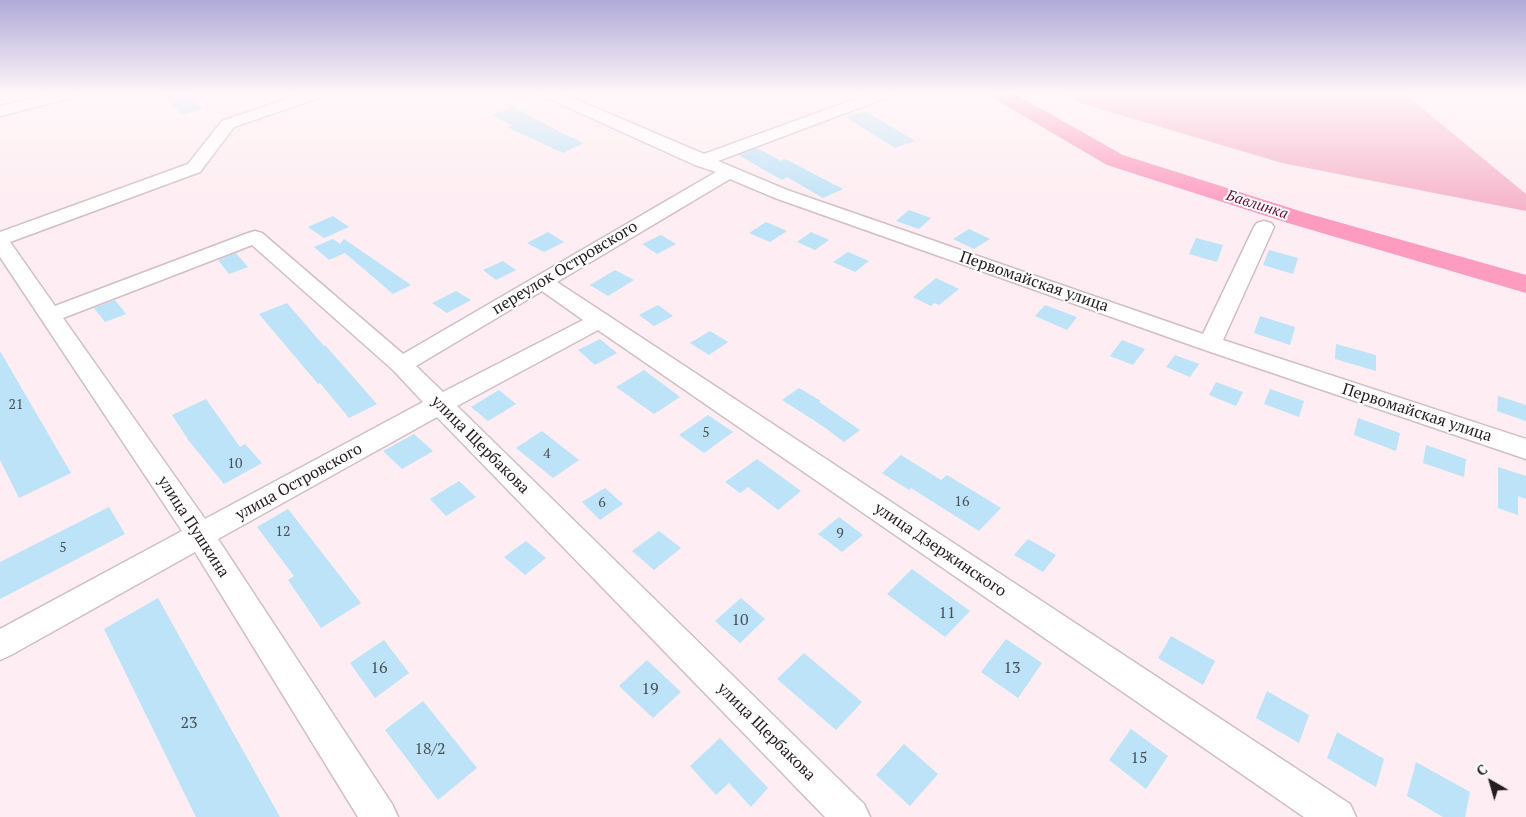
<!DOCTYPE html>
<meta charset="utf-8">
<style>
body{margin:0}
#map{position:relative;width:1526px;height:817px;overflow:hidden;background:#feedf2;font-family:"PT Serif",serif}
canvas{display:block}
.north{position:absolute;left:1466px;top:757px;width:50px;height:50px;-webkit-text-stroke:4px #fff;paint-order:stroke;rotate:322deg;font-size:14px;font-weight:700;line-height:20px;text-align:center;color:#241c1f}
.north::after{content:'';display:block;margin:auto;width:18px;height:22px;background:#241c1f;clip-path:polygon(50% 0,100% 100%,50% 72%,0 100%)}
</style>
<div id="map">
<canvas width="1526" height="817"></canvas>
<div class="north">С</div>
</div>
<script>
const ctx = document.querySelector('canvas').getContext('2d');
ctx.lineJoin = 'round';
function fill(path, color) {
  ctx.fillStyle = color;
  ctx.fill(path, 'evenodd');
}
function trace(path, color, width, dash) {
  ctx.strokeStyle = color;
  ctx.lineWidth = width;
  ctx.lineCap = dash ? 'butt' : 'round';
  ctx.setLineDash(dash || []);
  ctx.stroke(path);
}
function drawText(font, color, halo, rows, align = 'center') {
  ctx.font = font + ' "PT Serif",serif';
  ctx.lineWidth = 4;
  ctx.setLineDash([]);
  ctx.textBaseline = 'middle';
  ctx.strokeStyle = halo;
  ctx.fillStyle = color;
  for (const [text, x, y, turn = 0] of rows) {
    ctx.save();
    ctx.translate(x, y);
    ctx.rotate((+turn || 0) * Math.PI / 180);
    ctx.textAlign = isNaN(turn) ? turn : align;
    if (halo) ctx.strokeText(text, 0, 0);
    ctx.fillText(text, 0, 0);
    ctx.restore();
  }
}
fill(new Path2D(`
 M1063 94H1405L1526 194V211L1282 163 1080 103Z`), '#f5b4ca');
fill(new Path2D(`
 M990 94H1015L1123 155 1306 213 1526 275V293L1288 223 1107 165 993 98Z`), '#fd9cbf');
fill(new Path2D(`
 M161 94H188L204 109 182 115Z
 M513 107 564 134 584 143 563 153 507 127 512 126 492 115Z
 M865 111 915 141 895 148 846 117Z
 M757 148 781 161 785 159 843 189 823 198 787 177 782 180 738 155Z
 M909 210 931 218 919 229 896 221Z
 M333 216 349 227 324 238 308 227Z
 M766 222 787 231 770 242 749 233Z
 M969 229 990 239 974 249 953 239Z
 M548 232 564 242 544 252 527 243Z
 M811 232 829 240 815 250 797 242Z
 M661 235 676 244 657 254 642 244Z
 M1196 238 1223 245 1217 262 1189 254Z
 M333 239 340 244 344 239 411 285 393 294 345 253 329 260 314 247Z
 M1269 250 1298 258 1293 274 1263 265Z
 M848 252 869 261 855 272 833 262Z
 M236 253 248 267 229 274 218 260Z
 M503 261 516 270 496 280 483 270Z
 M615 270 634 280 608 296 590 285Z
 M936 278 959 289 939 305 934 303 931 306 913 297Z
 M456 291 471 300 447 313 432 303Z
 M115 300 126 314 105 322 94 308Z
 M287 303 324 346 325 345 377 404 349 418 320 383 318 384 259 314Z
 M658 305 673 316 654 326 639 315Z
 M1045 305 1077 317 1067 330 1035 316Z
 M1260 316 1295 327 1290 345 1254 333Z
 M710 331 728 342 709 355 690 343Z
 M600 339 617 353 595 365 578 350Z
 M1122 340 1145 349 1133 365 1110 356Z
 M1336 344 1376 355V371L1335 359Z
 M0 351 71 473 19 498 0 460Z
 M1175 355 1199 364 1190 377 1166 367Z
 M644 370 680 397 654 414 616 387Z
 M1216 382 1243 392 1236 406 1209 395Z
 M799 388 821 401 819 402 860 430 844 442 824 427 782 400Z
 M1270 389 1304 401 1299 417 1264 404Z
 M499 390 516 404 488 421 471 407Z
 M1498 396 1526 405V421L1497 411Z
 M206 399 240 447 245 444 262 463 224 484 189 441 172 415Z
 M708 415 733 432 704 453 679 435Z
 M1358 418 1400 433 1396 451 1354 435Z
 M542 431 579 460 553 478 516 448Z
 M414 434 433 451 402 469 383 451Z
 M1426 445 1466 459 1464 477 1423 463Z
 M901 455 941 480 947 475 1001 508 979 531 911 488 909 490 882 473Z
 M757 459 801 491 778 510 748 487 740 493 725 482Z
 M1498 467 1526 476V499L1518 496V515L1498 508Z
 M459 481 476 497 446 516 430 499Z
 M605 488 623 504 600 520 582 502Z
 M109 507 125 534 0 599V562Z
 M288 509 361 603 321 628 288 580 294 576 257 527Z
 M839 517 863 535 842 552 818 534Z
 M659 531 681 548 654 570 632 551Z
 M1028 539 1056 555 1043 572 1014 555Z
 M526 541 546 558 525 575 504 557Z
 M912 569 970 611 945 637 887 594Z
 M158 598 280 817H196L104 629Z
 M741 598 765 619 740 643 715 621Z
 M1171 636 1215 661 1203 685 1158 658Z
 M1006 639 1042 663 1018 698 981 672Z
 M384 640 409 673 375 698 350 663Z
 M804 653 862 702 836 730 777 679Z
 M647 660 681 692 653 718 619 686Z
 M1267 691 1309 715 1299 743 1256 718Z
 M423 701 477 768 438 800 385 730Z
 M1131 729 1168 756 1146 789 1109 760Z
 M1337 732 1384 759 1376 787 1327 758Z
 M720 738 768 788 751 807 729 783 716 795 690 766Z
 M904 744 938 774 910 806 876 775Z
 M1416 762 1470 792 1465 817H1443L1407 796Z`), '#bce3f7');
const minor = new Path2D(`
 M50 94H77L74 97 0 116V106Z
 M301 94H324L321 97 234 127 200 172 10 242 55 306 248 233 255 231 262 233 403 354 716 172 695 165 545 97 542 94H563L704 154 869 94H891L888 97 718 161 787 190 1203 334 1254 227 1257 223 1264 221 1271 223 1274 227 1223 340 1526 439V459L1202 349 775 198 730 179 557 282 1350 804 1356 817H1304L598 330 457 406 864 804 870 817H825L437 417 218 539 392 804 398 817H358L195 552 11 655 0 660V629L182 531 0 257V232L188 164 222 121ZM252 245 393 370 423 402 205 519 63 318ZM542 291 583 320 443 392 416 366Z`);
trace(minor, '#d2bec4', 3);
fill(minor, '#fff');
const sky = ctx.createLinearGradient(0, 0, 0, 208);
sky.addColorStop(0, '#b0aad8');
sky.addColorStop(0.45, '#fff7f9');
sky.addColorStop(1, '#fff7f900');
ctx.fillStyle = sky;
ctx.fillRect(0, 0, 1526, 208);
drawText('14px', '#4a4e55', null, [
 ["21",16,405],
 ["5",706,433],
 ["4",547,454],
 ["10",235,464],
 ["16",962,502],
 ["6",602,503],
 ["12",283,532],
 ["9",840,534],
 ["5",63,548]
]);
drawText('italic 15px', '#66123a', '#fff', [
 ["Бавлинка",1257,205,18]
]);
drawText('16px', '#241c1f', '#fff', [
 ["переулок Островского",565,268,-31],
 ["Первомайская улица",1034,282,19],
 ["Первомайская улица",1417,413,18],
 ["улица Щербакова",480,445,45],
 ["улица Островского",299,482,-29],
 ["улица Пушкина",193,527,57],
 ["улица Дзержинского",940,550,34],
 ["улица Щербакова",766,732,45]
]);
drawText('16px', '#4a4e55', null, [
 ["11",947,613],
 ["10",740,620],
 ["16",379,668],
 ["13",1012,668],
 ["19",650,689],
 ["23",189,723],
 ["18/2",430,749],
 ["15",1139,758]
]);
</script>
